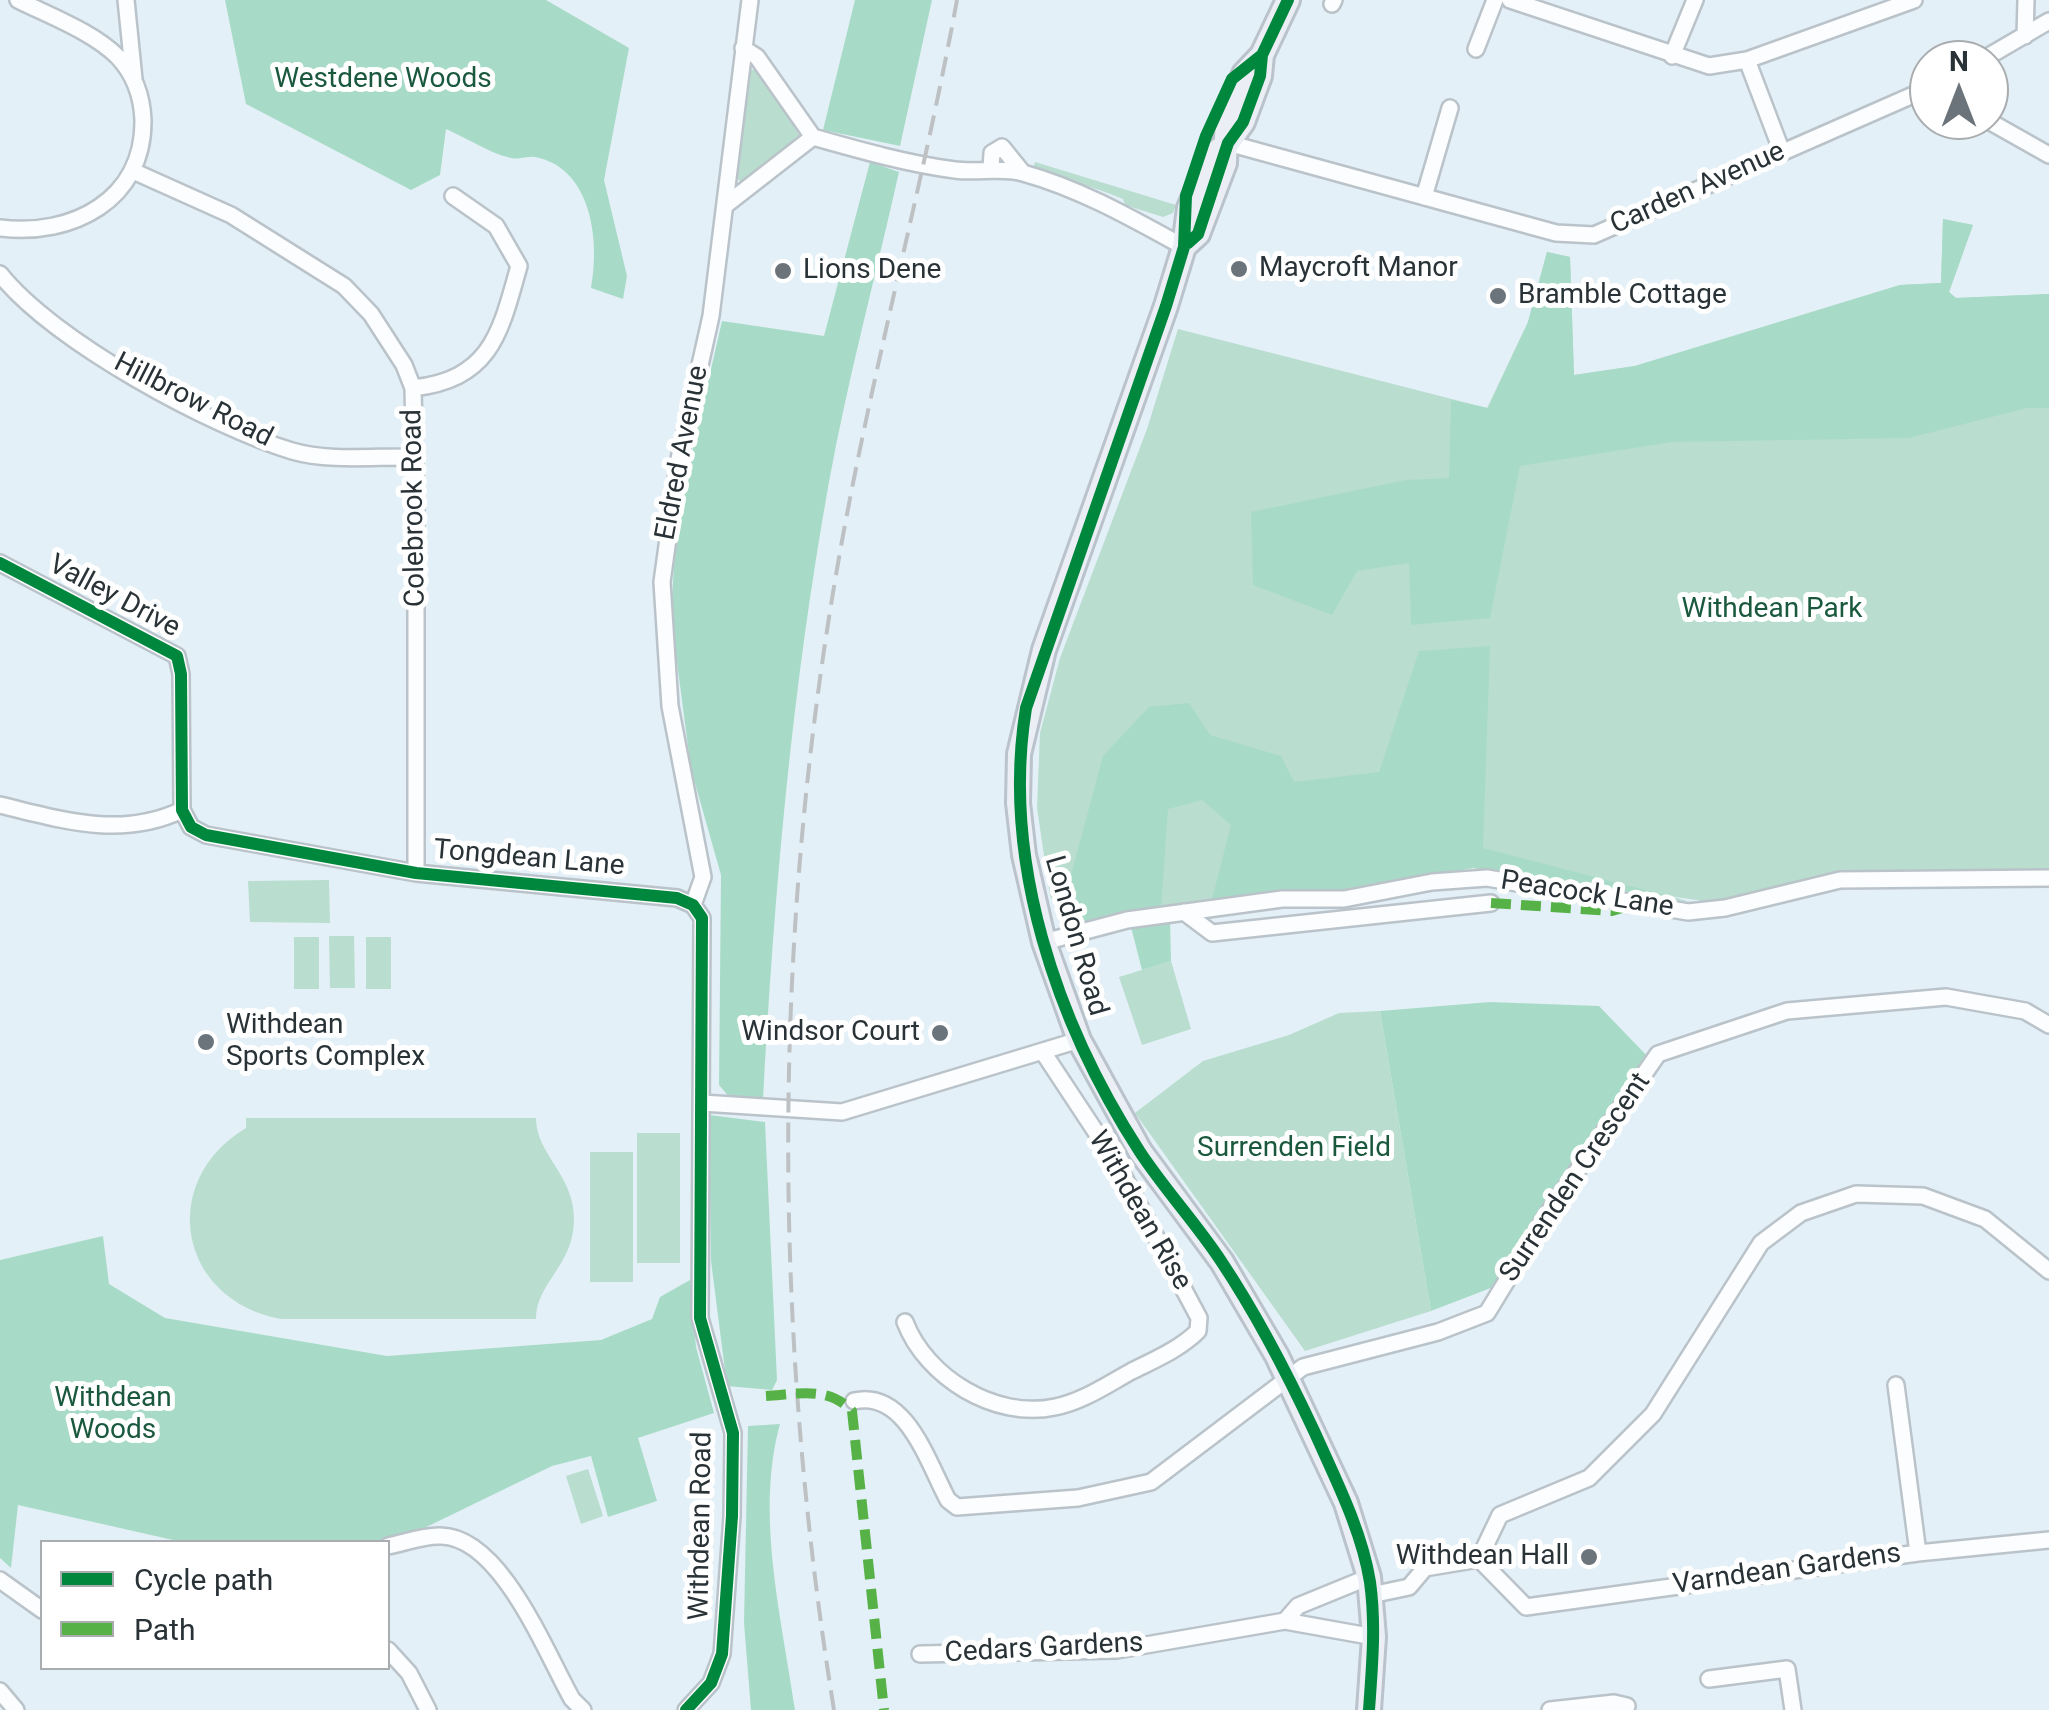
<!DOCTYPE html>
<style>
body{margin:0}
#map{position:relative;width:2049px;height:1710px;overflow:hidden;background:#e4f0f7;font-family:Roboto,sans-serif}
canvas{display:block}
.legend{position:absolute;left:40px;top:1540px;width:350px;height:130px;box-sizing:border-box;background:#fff;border:2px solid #a9adaf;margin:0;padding:12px 18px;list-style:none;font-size:30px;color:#293236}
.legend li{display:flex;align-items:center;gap:20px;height:50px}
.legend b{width:50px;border:2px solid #a9adaf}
.north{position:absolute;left:1909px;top:40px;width:100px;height:100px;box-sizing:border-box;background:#fff;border:2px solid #a9adaf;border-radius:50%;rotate:0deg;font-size:28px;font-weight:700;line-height:40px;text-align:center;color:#293236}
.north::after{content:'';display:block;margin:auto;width:35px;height:45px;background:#6a747a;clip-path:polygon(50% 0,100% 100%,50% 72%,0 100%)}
</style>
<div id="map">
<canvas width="2049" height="1710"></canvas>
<ul class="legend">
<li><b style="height:12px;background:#00873e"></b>Cycle path</li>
<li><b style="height:12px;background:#56b246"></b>Path</li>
</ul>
<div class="north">N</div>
</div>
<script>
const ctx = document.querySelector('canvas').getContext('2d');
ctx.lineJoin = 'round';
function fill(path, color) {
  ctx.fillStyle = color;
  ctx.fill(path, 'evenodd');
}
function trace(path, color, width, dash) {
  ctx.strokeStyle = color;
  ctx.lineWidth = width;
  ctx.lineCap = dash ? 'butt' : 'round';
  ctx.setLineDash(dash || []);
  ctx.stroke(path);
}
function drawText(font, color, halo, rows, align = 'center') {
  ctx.font = font + ' Roboto,sans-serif';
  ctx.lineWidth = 10;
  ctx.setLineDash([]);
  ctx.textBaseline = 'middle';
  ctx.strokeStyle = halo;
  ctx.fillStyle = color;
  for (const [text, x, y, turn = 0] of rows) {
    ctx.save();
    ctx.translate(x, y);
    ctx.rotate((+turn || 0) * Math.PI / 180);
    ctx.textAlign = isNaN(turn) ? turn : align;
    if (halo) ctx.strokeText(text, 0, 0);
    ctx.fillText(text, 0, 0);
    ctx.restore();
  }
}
fill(new Path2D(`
 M750 69 758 71 800 136 741 182 736 177Z
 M1035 162 1176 205 1173 213 1163 217 1125 205 1123 199C1092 186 1065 180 1033 168Z
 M1943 219 1973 225 1949 292 1956 298 2049 294V873L1862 874 1724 904 1473 868 1340 892 1211 903 1085 922 1061 912 1050 896 1037 808 1040 733 1060 658 1147 429 1178 329 1487 408 1528 322 1547 252 1570 257 1574 375 1635 366 1900 285 1941 283Z
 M329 880 330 923 250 922 248 881Z
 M329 936H354L355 988H330Z
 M294 937H319V989H294Z
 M366 937H391V989H366Z
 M1171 961 1191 1029 1142 1045 1119 977Z
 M1380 1011 1431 1311 1305 1351 1135 1113 1203 1061 1289 1035 1339 1013Z
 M246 1118H536C536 1155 574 1174 574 1219 574 1266 536 1282 536 1319H281C178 1300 157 1181 246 1128Z
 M637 1133H680V1263H637Z
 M590 1152H633V1282H590Z
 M588 1469 603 1516 581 1524 566 1476Z`), '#b9ddcf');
fill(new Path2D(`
 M225 0H546L629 48 604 180 627 276 623 299 591 288C600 241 592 168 535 157 527 156 519 160 511 158 489 153 467 138 446 129L440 175 411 190 246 104Z
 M855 0H932L900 146 823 130Z
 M870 162 899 172C876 275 848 378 829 482 792 687 774 893 763 1100L731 1099 719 1085 721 875 691 769 671 617 674 564 688 470 722 321 824 336Z
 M1943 219 1973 225 1949 292 1956 298 2049 294V408H2027L1909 438 1672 442 1520 466 1490 618 1411 625 1409 563 1357 571 1332 615 1253 585 1251 512 1406 480 1449 478 1451 400 1488 408 1528 322 1547 252 1570 257 1574 375 1635 366 1900 285 1941 283Z
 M1490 646 1483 848 1691 902 1473 868 1340 892 1211 903 1231 825 1202 800 1168 809 1161 910 1085 922 1061 912 1103 756 1149 707 1189 703 1210 735 1281 756 1294 782 1379 772 1419 651Z
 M1170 919 1171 961 1142 970 1131 927Z
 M1490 1002 1599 1006 1652 1061 1496 1286 1431 1311 1380 1011Z
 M709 1115 765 1122 777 1380 772 1390 727 1386 711 1261Z
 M103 1236 109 1284 165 1318 387 1356 601 1340 652 1319 660 1297 690 1280 696 1347 714 1413 638 1438 657 1501 608 1517 591 1456 552 1466 412 1534 377 1542H182L18 1505 11 1568 0 1558V1260Z
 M780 1424C755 1514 782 1619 795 1710H751L744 1623 748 1426Z`), '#a8dbc7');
const minor = new Path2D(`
 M126 0 134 79
 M1510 0 1709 66 1747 60 1782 152
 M1332 4 1334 0
 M2025 36 2026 0
 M1476 49 1495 0
 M1672 56 1695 0
 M1747 60 1914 0
 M1982 60 2049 21
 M1987 120 2049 155
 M813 137C859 150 908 164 955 170 979 173 1000 167 1023 173 1081 189 1133 219 1184 247
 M1228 143 1556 233 1594 235 1929 88
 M991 168 992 153 1002 147 1023 173
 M133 171 231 215 344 286 371 314 404 365 413 388 416 519V873
 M1424 197 1450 108
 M727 204 813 137 757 57 743 48
 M0 228C72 237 144 200 143 120 142 97 134 74 118 57 93 32 50 16 18 0
 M0 274C53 341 210 426 292 451 330 462 376 456 414 457
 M413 388C491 379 500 334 519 266L496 226 453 196
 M0 563 177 656 181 674 182 810 191 827 206 835 416 873 677 898 693 905 702 918 700 1318 733 1433 732 1516 722 1654 711 1683 686 1710
 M0 805C63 820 121 839 182 810
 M693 905 703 877 670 706 662 582 679 459 711 316 750 0
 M1184 912 1212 933 1491 903
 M1044 942 1127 920 1282 899H1344L1432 882 1487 878 1688 912 1725 908 1840 880 2049 878
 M702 1103 842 1112 1079 1040
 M2049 1271 1985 1219 1923 1196 1856 1194 1801 1213 1761 1243 1653 1414 1589 1478 1500 1515 1479 1559 1526 1607 1918 1553 2049 1540
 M905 1322C926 1377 995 1420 1055 1407 1082 1402 1108 1384 1132 1371 1154 1360 1180 1349 1198 1331L1199 1318 1117 1164 1043 1052
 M1896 1385 1918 1553
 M854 1401C906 1389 928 1463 948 1500L957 1507 1078 1498 1151 1482 1303 1367 1438 1332 1487 1313 1548 1213 1658 1054 1787 1011 1946 997 2025 1011 2049 1025
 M388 1546C404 1543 424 1535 441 1536 501 1537 546 1653 572 1699L583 1710
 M0 1580 42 1610
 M1371 1595 1409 1587 1425 1568 1479 1559
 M1285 1621 1298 1606 1369 1577
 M388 1650 409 1673 428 1710
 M920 1654 1117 1650 1285 1621 1374 1637
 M1709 1679 1787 1669 1793 1710
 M0 1691 16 1710
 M1550 1710 1614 1703 1627 1706`);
const highway = new Path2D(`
 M1262 55 1260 76 1243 122 1228 143 1211 156 1189 208 1184 247 1166 306 1044 650 1019 754 1018 803 1024 855 1044 942 1079 1040 1140 1151 1222 1262 1277 1356 1346 1503 1369 1577 1374 1637 1369 1710
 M1186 245 1198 234 1225 163 1227 113 1244 74 1262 55 1288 0`);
trace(minor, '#bac3c9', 20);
trace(highway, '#bac2cb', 28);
trace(minor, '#fbfdfe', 15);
trace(highway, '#ebeff5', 22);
trace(new Path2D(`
 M834 1710C772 1328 772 933 840 552 873 367 923 185 957 0`), '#bec1c3', 4, [20, 10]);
trace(new Path2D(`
 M1491 903 1612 911 1642 902
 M766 1396C799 1394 828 1386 852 1411L884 1710`), '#56b246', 10, [20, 10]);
trace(new Path2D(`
 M1288 0 1262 55 1232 79 1206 136 1186 196 1184 247 1166 306 1026 708C1001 861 1057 1024 1140 1152 1165 1190 1196 1223 1221 1261 1257 1315 1288 1375 1315 1433 1336 1480 1362 1531 1370 1582 1376 1625 1372 1667 1369 1710
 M1188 243 1198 234 1228 143 1243 122 1260 76 1262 55
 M0 563 177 656 181 674 182 810 191 827 206 835 416 873 677 898 693 905 702 918 700 1318 733 1433 732 1516 722 1654 711 1683 686 1710`), '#00873e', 12);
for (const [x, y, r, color] of [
 [1239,269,10,"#6a747a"],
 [783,271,10,"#6a747a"],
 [1498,296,10,"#6a747a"],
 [940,1033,10,"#6a747a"],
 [206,1042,10,"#6a747a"],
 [1589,1557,10,"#6a747a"]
]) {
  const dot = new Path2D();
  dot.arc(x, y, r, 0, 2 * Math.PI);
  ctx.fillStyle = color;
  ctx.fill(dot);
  trace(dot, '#fff', 4);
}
drawText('28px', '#1a593e', '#fff', [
 ["Westdene Woods",383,80],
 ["Withdean Park",1772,610],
 ["Surrenden Field",1294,1149],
 ["Withdean",113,1399],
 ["Woods",113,1431]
]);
drawText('28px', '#293236', '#fff', [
 ["Carden Avenue",1698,189,-24],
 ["Hillbrow Road",193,401,27],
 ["Eldred Avenue",683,453,-79],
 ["Colebrook Road",415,508,-91],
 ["Valley Drive",114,597,28],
 ["Tongdean Lane",529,859,5],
 ["Peacock Lane",1587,895,9],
 ["London Road",1075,936,74],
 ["Surrenden Crescent",1576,1178,-56],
 ["Withdean Rise",1139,1211,60],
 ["Withdean Road",702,1526,-89],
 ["Varndean Gardens",1787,1570,-8],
 ["Cedars Gardens",1044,1649,-3]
]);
drawText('28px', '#293236', '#fff', [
 ["Maycroft Manor",1259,269],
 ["Lions Dene",803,271],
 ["Bramble Cottage",1518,296],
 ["Withdean",226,1026],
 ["Sports Complex",226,1058],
 ["Windsor Court",920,1033,"right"],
 ["Withdean Hall",1569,1557,"right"]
], 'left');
</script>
